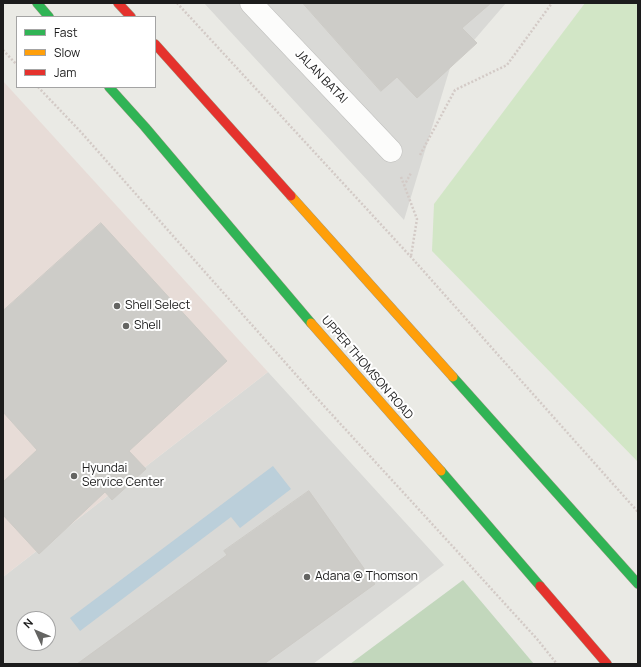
<!DOCTYPE html>
<style>
body{margin:0}
#map{position:relative;width:641px;height:667px;overflow:hidden;background:#eaeae5;font-family:Manrope,sans-serif}
canvas{display:block}
.frame{position:absolute;inset:0;border:4px solid #1c1c1c;pointer-events:none}
.legend{position:absolute;left:16px;top:16px;width:140px;height:72px;box-sizing:border-box;background:#fff;border:1px solid #a4a4a4;margin:0;padding:5px 7px;list-style:none;font-size:12px;color:#1c1c1c}
.legend li{display:flex;align-items:center;gap:8px;height:20px}
.legend b{width:20px;border:1px solid #a4a4a4}
.north{position:absolute;left:16px;top:611px;width:40px;height:40px;box-sizing:border-box;background:#fff;border:1px solid #a4a4a4;border-radius:50%;rotate:314deg;font-size:11px;font-weight:700;line-height:16px;text-align:center;color:#1c1c1c}
.north::after{content:'';display:block;margin:auto;width:14px;height:18px;background:#646462;clip-path:polygon(50% 0,100% 100%,50% 72%,0 100%)}
</style>
<div id="map">
<canvas width="641" height="667"></canvas>
<div class="frame"></div>
<ul class="legend">
<li><b style="height:5px;background:#30b455"></b>Fast</li>
<li><b style="height:5px;background:#ff9f0a"></b>Slow</li>
<li><b style="height:5px;background:#e5322d"></b>Jam</li>
</ul>
<div class="north">N</div>
</div>
<script>
const ctx = document.querySelector('canvas').getContext('2d');
ctx.lineJoin = 'round';
function fill(path, color) {
  ctx.fillStyle = color;
  ctx.fill(path, 'evenodd');
}
function trace(path, color, width, dash) {
  ctx.strokeStyle = color;
  ctx.lineWidth = width;
  ctx.lineCap = dash ? 'butt' : 'round';
  ctx.setLineDash(dash || []);
  ctx.stroke(path);
}
function drawText(font, color, halo, rows, align = 'center') {
  ctx.font = font + ' Manrope,sans-serif';
  ctx.lineWidth = 4;
  ctx.setLineDash([]);
  ctx.textBaseline = 'middle';
  ctx.strokeStyle = halo;
  ctx.fillStyle = color;
  for (const [text, x, y, turn = 0] of rows) {
    ctx.save();
    ctx.translate(x, y);
    ctx.rotate((+turn || 0) * Math.PI / 180);
    ctx.textAlign = isNaN(turn) ? turn : align;
    if (halo) ctx.strokeText(text, 0, 0);
    ctx.fillText(text, 0, 0);
    ctx.restore();
  }
}
fill(new Path2D(`
 M204 3H506L450 68 404 220Z
 M268 372 444 565 313 664H3V577ZM24 619H48V643H24Z`), '#d9d9d6');
fill(new Path2D(`
 M3 81 268 372 3 577Z`), '#e7dcd7');
fill(new Path2D(`
 M585 3H638V462L432 251 434 204Z`), '#d2e6c6');
fill(new Path2D(`
 M463 580 534 664H350Z`), '#c2d7bc');
fill(new Path2D(`
 M273 466 291 489 240 528 231 517 80 631 70 618Z`), '#bbcfda');
const building = new Path2D(`
 M303 3H491L462 28 477 43 417 98 397 77 381 91Z
 M101 223 227 361 129 451 146 469 112 500 105 492 39 554 3 515V482L37 450 3 412V311Z
 M309 491 375 584 264 664H77L227 555 224 551Z`);
fill(building, '#cdccc8');
trace(building, '#cdcbc6', 1);
const street = new Path2D(`
 M251 3 391 151`);
const fast = new Path2D(`
 M37 3 49 17
 M109 87 145 127 311 323
 M453 377 638 584
 M441 471 540 586`);
const slow = new Path2D(`
 M291 196 453 377
 M311 323 441 471`);
const jam = new Path2D(`
 M118 3 131 17
 M155 44 291 196
 M540 586 607 664`);
trace(street, '#c1c1bf', 23);
trace(fast, '#9e9a84', 10);
trace(slow, '#9e9a84', 10);
trace(jam, '#9e9a84', 10);
trace(new Path2D(`
 M177 3 411 257 638 512
 M3 50 17 65
 M38 87 80 131 314 395 445 538 537 639 557 664
 M420 155 455 90 507 65 552 3
 M401 177 417 219 411 256
 M404 186 411 173`), '#d3cac6', 2.5, [2, 2]);
trace(street, '#fcfcfb', 22);
trace(fast, '#30b455', 9);
trace(slow, '#ff9f0a', 9);
trace(jam, '#e5322d', 9);
for (const [x, y, r, color] of [
 [117,306,4,"#646462"],
 [126,326,4,"#646462"],
 [74,476,4,"#646462"],
 [307,577,4,"#646462"]
]) {
  const dot = new Path2D();
  dot.arc(x, y, r, 0, 2 * Math.PI);
  ctx.fillStyle = color;
  ctx.fill(dot);
  trace(dot, '#fff', 1.5);
}
drawText('12px', '#1c1c1c', '#fff', [
 ["JALAN BATAI",321,77,46],
 ["UPPER THOMSON ROAD",367,368,49]
]);
drawText('12px', '#1c1c1c', '#fff', [
 ["Shell Select",125,306],
 ["Shell",134,326],
 ["Hyundai",82,469],
 ["Service Center",82,483],
 ["Adana @ Thomson",315,577]
], 'left');
</script>
